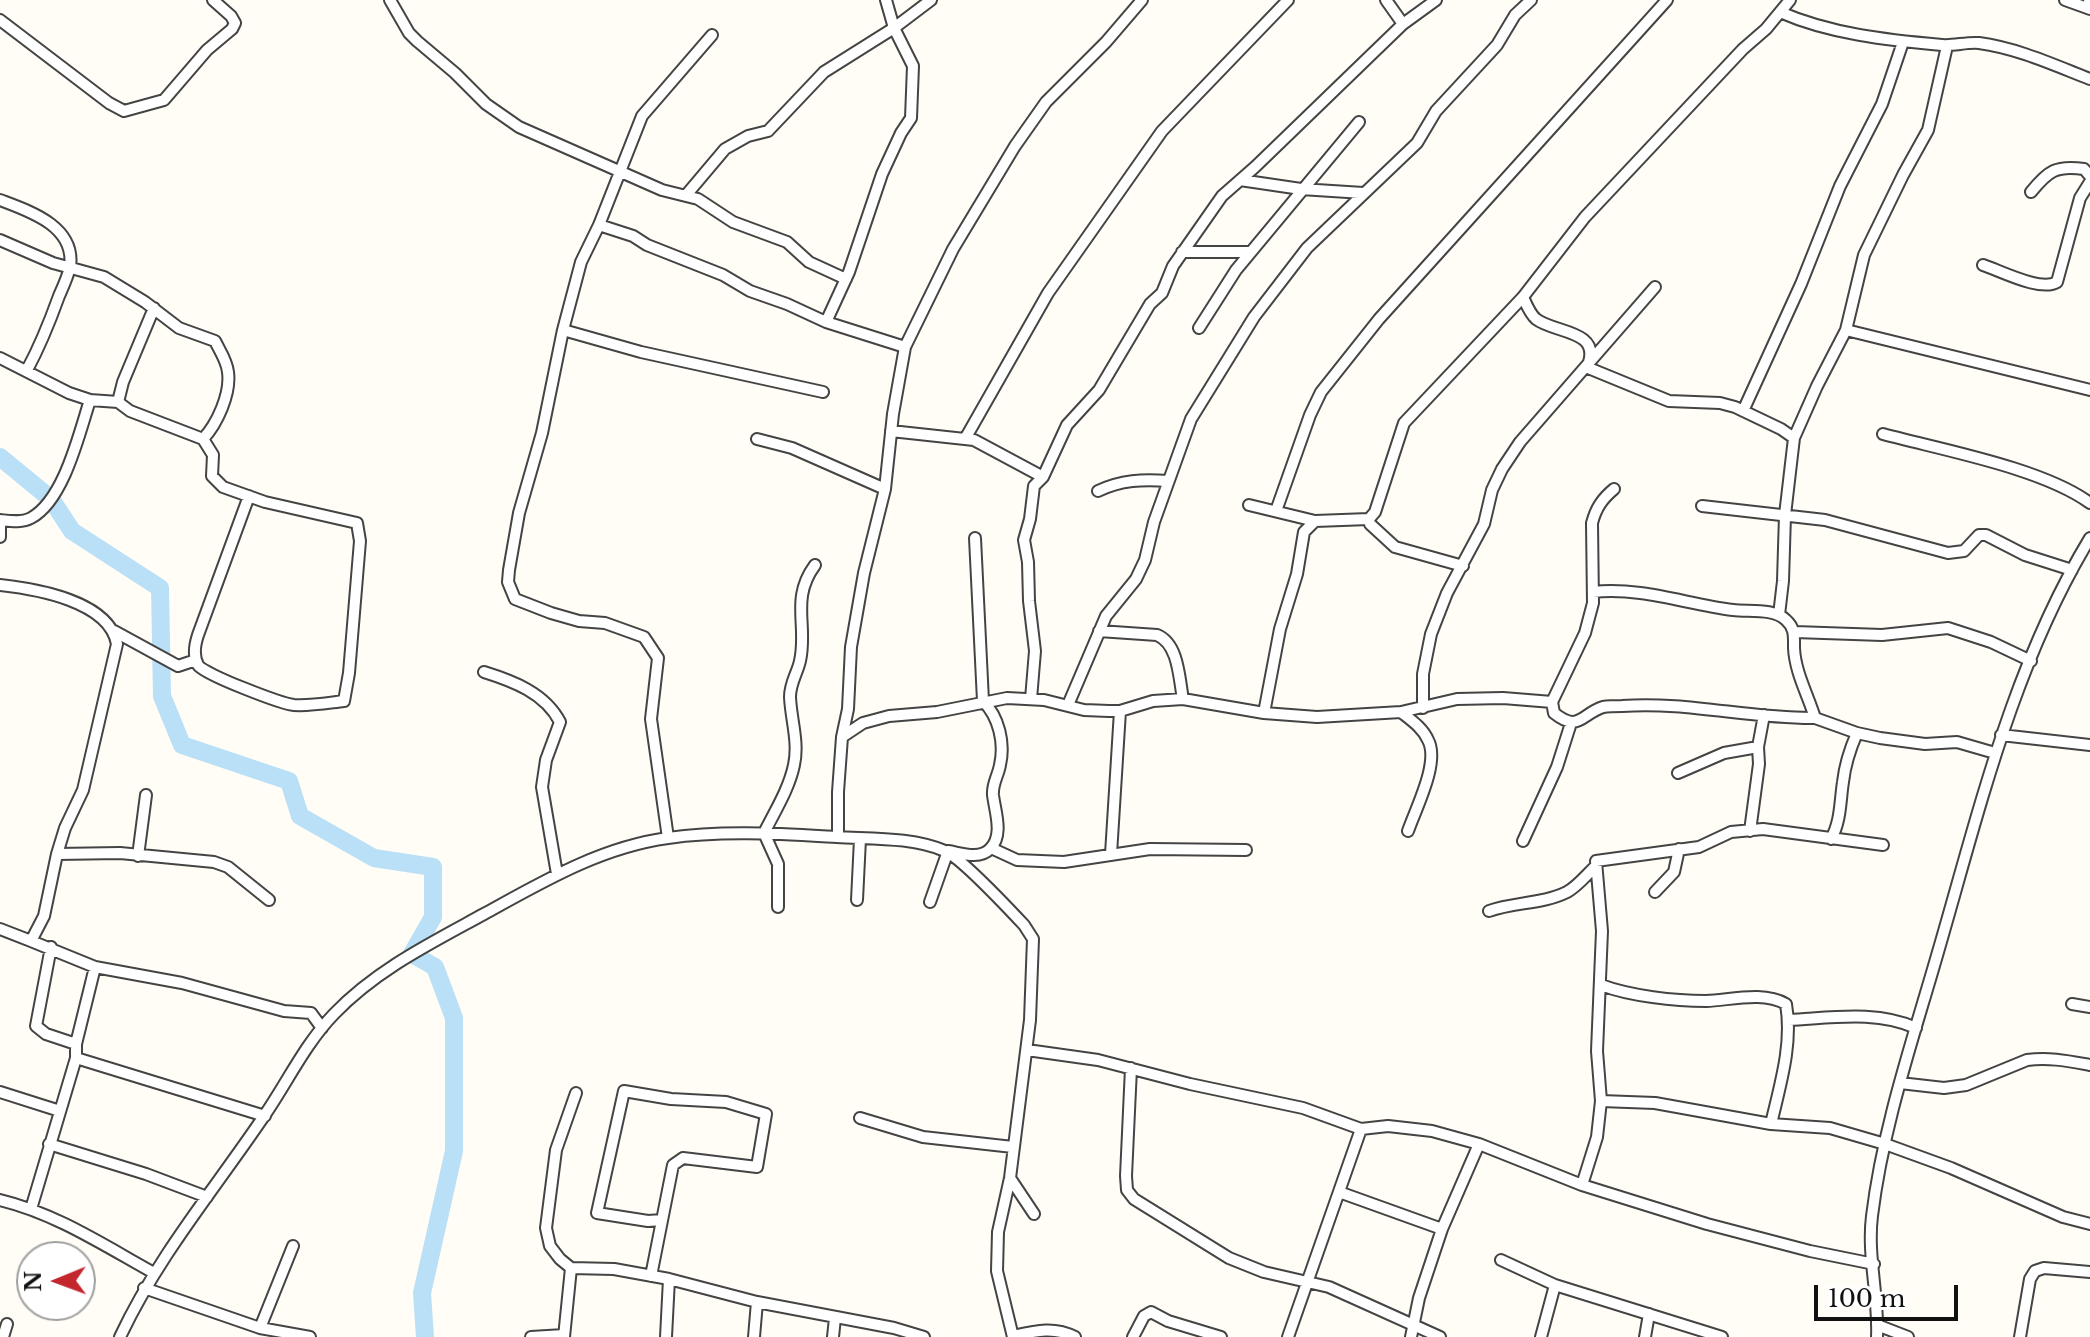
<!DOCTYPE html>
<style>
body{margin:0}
#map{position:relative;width:2090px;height:1337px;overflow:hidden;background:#fffdf5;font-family:"Libre Baskerville",serif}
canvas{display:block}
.north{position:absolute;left:16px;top:1241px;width:80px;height:80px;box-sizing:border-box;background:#fff;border:2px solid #a0a0a0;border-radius:50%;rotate:269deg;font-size:22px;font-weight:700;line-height:32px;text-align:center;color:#111}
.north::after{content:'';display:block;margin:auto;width:28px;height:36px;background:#c4262e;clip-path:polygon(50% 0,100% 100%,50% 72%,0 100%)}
.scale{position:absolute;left:1814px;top:1285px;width:144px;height:36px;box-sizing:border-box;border:4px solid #111;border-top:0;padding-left:10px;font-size:24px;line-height:28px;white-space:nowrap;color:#111;-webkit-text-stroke:6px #fff;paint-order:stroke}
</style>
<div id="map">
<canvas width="2090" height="1337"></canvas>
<div class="north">N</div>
<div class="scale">100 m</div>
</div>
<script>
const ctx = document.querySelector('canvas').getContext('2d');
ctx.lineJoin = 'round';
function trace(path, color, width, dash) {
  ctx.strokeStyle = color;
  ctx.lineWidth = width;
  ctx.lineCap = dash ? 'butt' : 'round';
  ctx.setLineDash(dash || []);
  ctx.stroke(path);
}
trace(new Path2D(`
 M0 457 51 499 72 531 160 588 162 696 182 745 289 781 300 816 374 858 433 867V917L412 954 435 967 454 1018V1151L422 1293 425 1337`), '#b9e0f7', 18);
const minor = new Path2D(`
 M390 0 409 33 417 41 455 73 486 104 519 127 662 190 698 199 733 222 787 242 809 262 846 279
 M1386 0 1403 24
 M2065 0 2090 9
 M2089 0 2090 1
 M1780 12C1830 34 1887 40 1942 45 1954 46 1966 42 1979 43 2017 48 2054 65 2090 79
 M0 20 109 103 124 111 164 100 207 50 232 29 235 23 231 16 213 0
 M1240 180 1301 189 1363 193
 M2031 192C2048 171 2056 165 2084 169L2090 176
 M687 194 725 149 748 136 768 131 824 72 894 28 931 0
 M0 200C29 211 76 226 70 267 68 276 63 287 59 296 50 321 40 346 27 370
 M599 225 633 236 647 245 723 275 750 291 787 304 826 322 905 347
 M0 240 53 263 104 277 145 302 179 328 215 341C220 351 227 361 228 372 231 394 217 424 203 439
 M1182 252H1250
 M1983 265C2001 271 2041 292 2057 282L2080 198 2090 182
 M1523 297C1526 304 1530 314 1536 319 1554 333 1599 330 1589 362
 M826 322 849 272 882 174 901 133 911 118 913 66 894 28 886 0
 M1199 328 1236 270 1359 122
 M563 330 641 352 823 392
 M1846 330 2090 390
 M0 358 69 393 90 400 118 402 130 411 203 439 213 455 212 476 223 487 265 502 357 523 360 541 349 673 344 701C327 703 311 706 294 705 282 704 203 674 198 665 193 656 195 644 198 635L249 496
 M1586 367 1669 401 1720 403 1735 407 1781 429 1794 438
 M118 402 123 382 154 308
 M1743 411 1801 284 1840 186 1882 104 1903 42
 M891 431 974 440 1043 477
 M1883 434C1942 450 2042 468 2090 503
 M757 439 792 448 885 489
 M965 439 1048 293 1162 131 1288 0
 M1614 489C1602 499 1596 508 1592 523L1593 603 1585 633 1552 702 1554 713C1579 733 1581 714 1603 707 1609 706 1616 706 1622 706 1687 701 1750 719 1815 718
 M1098 491C1121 480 1143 479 1168 481
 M1249 505 1315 521 1369 519 1375 512 1404 423 1523 297 1585 217 1743 49 1766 29 1790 0
 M1702 506 1825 520 1948 553 1964 551 1979 535H1986L2025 555 2072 570
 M1276 511 1310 415 1321 392 1379 319 1667 0
 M1370 524 1395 547 1463 566
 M0 537V520C10 521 22 523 31 518 64 500 79 434 90 400
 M0 585C36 589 109 601 117 644L83 790 65 828 57 854 44 916 31 941 0 929
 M1593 592C1643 587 1685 604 1733 610 1749 612 1774 608 1786 620 1795 628 1794 636 1794 648 1795 672 1808 695 1815 718L1857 733 1880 738 1925 744 1957 742 1995 753
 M1779 615 1783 581 1785 515 1794 438 1817 386 1846 330 1864 255 1903 175 1928 130 1947 46
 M114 631 178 666 196 660
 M1099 631 1157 635C1179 644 1179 679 1183 699
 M1795 632 1882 635 1948 628 1991 642 2031 661
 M484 672C513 681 545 693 560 722L546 760 542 787 557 874
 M1031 699 1035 651 1029 601 1028 562 1024 540 1030 519 1034 486 1043 477 1067 425 1099 390 1150 304 1162 293 1173 266 1222 196 1255 167 1403 24 1436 0
 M1068 705 1106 616 1136 579 1145 560 1154 522 1191 419 1254 317 1307 248 1417 143 1436 111 1497 45 1515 15 1531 0
 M1423 708V674L1431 634 1447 593 1484 524 1492 490 1502 469 1520 442 1655 287
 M1401 712C1411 720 1423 728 1428 740 1440 762 1416 808 1408 831
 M1264 713 1280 629 1297 574 1304 532 1315 521
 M2001 735 2090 745
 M842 737 863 723 889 716 937 712 1007 698 1044 700 1084 710 1109 711H1120L1153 701 1183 699 1264 713 1317 717 1401 712 1457 699 1503 698 1552 702
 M1678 773 1724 753 1758 747
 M1750 831 1759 764 1758 747 1764 715
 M838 837V792L842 737 848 709 851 647 864 573 885 489 893 414 905 347 953 249 1015 146 1046 102 1106 42 1142 0
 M668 838 651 719 658 658 644 637 605 623 579 621 551 613 515 599 508 582 509 570 519 513 542 433 563 330 581 262 599 225 642 116 712 35
 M1831 839C1841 821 1840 801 1843 782 1845 764 1850 749 1857 733
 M1523 841 1557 767 1571 723
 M991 848 1017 860 1064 862 1150 849 1246 850
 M57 854 120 853 214 862 228 867 269 900
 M1111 854 1120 711
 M138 856 146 795
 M1655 892 1674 872 1679 849
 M857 900 860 839
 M930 902 948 851C961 853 979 860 990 849 1004 835 995 812 993 795 992 784 998 776 1000 765 1005 743 999 717 983 701L975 538
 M778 907V864L764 833C775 811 789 789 794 765 799 742 791 720 790 697 790 683 797 674 800 661 808 625 790 599 815 565
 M1489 911C1514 902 1543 904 1567 892 1578 886 1587 874 1596 866
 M31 941 95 967 182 983 284 1011 311 1013 322 1028
 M51 947 36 1026 46 1034 76 1044
 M1601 985C1630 996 1675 1001 1706 1001 1731 1000 1763 991 1786 1004 1793 1044 1780 1085 1771 1124
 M2072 1004 2090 1007
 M1789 1020C1831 1018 1877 1010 1916 1028
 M1027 1050 1098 1060 1190 1084 1303 1108 1361 1129 1388 1126 1432 1131 1479 1144 1582 1185 1707 1224 1810 1251 1874 1264
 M76 1058 265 1116
 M1131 1068 1126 1176 1127 1190 1134 1199 1229 1258 1264 1272 1329 1287 1440 1337
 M1900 1083 1944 1088 1966 1085 2027 1060C2049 1057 2068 1061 2090 1065
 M0 1092 60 1111
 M576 1093 556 1150 546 1228 550 1246 560 1259 571 1268 614 1269 669 1279 757 1302 894 1328 924 1337
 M1601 1101 1655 1103 1771 1124 1830 1128 1885 1144 1951 1168 2063 1217 2090 1224
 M860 1118 923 1137 1013 1147
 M49 1144 146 1174 207 1197
 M1010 1178 1034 1214
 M1582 1185 1597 1137 1601 1101 1597 1051 1602 931 1596 861 1699 847 1731 832 1763 829 1883 845
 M1339 1192 1442 1229
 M0 1200C55 1213 105 1246 154 1273
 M31 1209 76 1058V1044L95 967
 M1501 1260 1555 1285
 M651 1276 673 1165 683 1158 757 1167 766 1114 726 1102 671 1099 624 1091 597 1213 648 1221 662 1220
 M144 1288 260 1328 310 1337
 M1877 1325 1908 1337
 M260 1328 293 1246
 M1013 1336C1035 1331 1054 1326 1075 1337
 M3 1337 7 1324
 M120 1337C157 1258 213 1191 262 1119 286 1085 304 1045 334 1014 376 970 431 943 484 914 542 882 601 847 668 838 723 830 782 834 837 837 872 839 913 837 945 851 961 858 1009 909 1024 925L1033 939 1030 1020 1010 1178 998 1232 997 1271 1013 1337
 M531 1337 564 1335
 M564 1337 571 1268
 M666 1337 669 1279
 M754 1337 757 1302
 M833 1337 835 1318
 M1133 1337 1144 1316 1151 1312 1168 1321 1221 1337
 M1288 1337 1361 1129
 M1411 1337 1419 1298 1442 1229 1479 1144
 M1541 1337 1555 1285 1722 1337
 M1645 1337 1649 1314
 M1877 1337C1879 1297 1867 1256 1872 1216 1883 1126 1913 1039 1938 952 1979 811 2013 665 2090 538
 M2020 1337 2030 1279 2035 1271 2044 1268 2090 1272`);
trace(minor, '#444', 14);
trace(minor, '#fff', 10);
</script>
